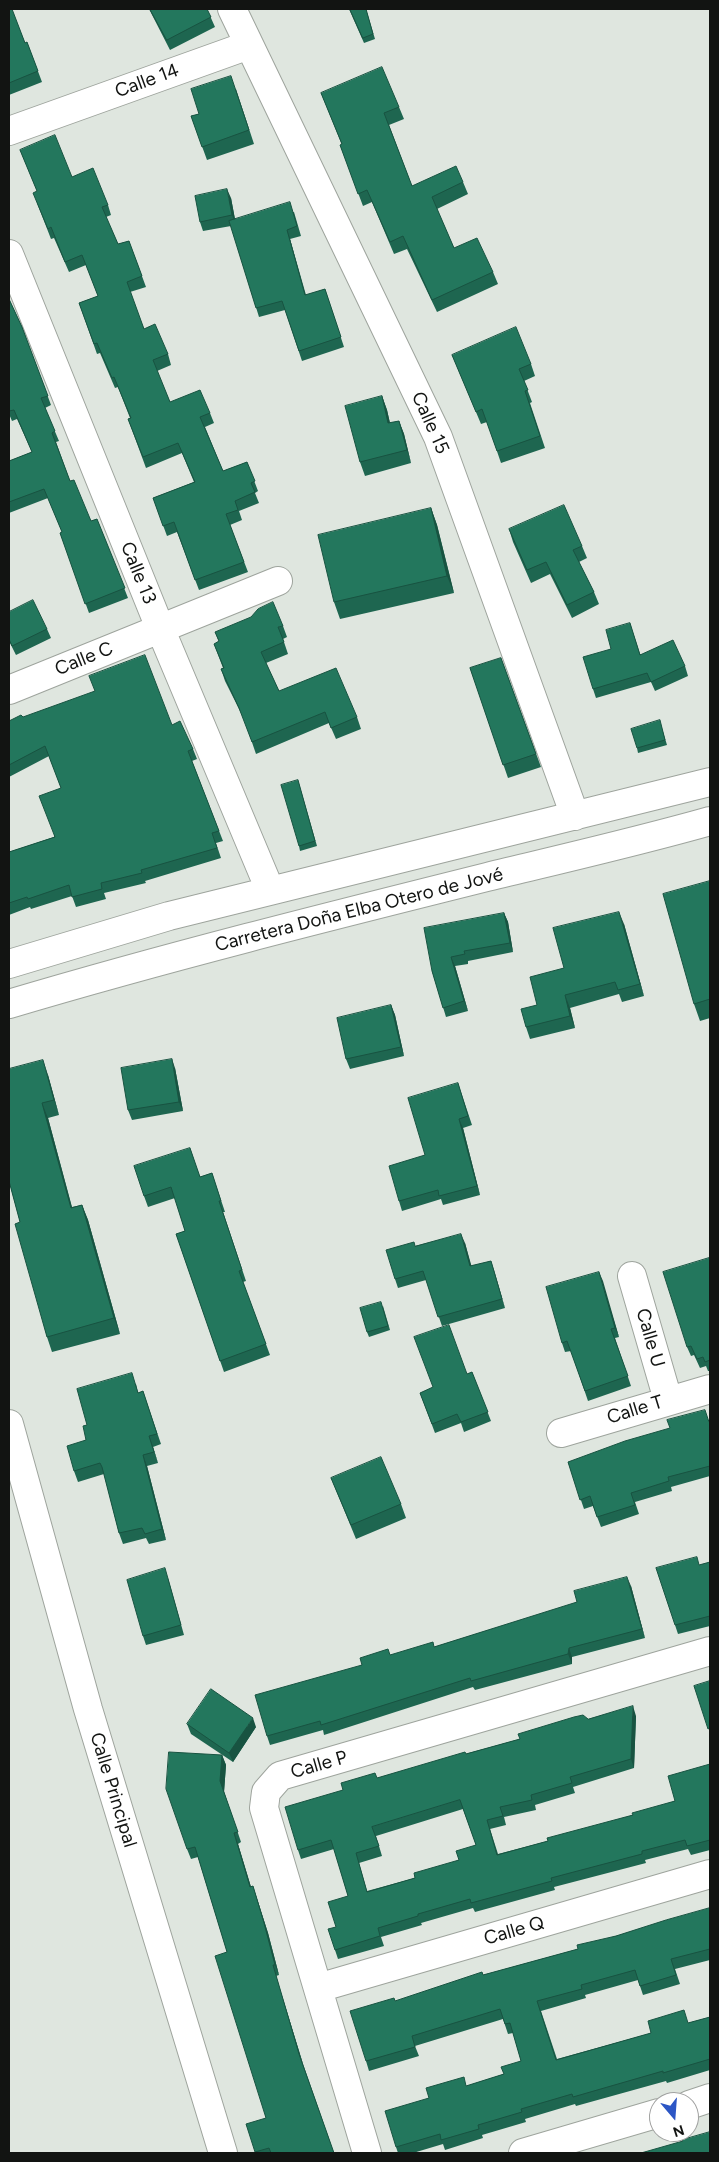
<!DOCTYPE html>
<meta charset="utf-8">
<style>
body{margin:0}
#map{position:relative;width:719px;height:2162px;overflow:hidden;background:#dfe6df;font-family:Figtree,sans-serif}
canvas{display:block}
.frame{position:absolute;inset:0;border:10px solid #121412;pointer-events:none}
.north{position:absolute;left:649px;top:2092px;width:50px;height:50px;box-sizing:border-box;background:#fff;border:1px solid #a0a1a0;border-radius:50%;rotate:162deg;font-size:14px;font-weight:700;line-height:20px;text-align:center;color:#121412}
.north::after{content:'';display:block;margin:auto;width:18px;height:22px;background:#2c56c5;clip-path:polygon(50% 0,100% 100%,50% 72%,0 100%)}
</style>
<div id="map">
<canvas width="719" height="2162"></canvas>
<div class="frame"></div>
<div class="north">N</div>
</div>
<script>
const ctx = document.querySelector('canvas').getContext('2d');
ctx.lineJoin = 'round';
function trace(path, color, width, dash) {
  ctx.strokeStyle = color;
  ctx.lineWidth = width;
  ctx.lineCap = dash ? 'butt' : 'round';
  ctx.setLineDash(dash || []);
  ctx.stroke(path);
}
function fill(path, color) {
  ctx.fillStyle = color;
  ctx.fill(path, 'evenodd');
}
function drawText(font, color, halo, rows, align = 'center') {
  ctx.font = font + ' Figtree,sans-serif';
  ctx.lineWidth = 4.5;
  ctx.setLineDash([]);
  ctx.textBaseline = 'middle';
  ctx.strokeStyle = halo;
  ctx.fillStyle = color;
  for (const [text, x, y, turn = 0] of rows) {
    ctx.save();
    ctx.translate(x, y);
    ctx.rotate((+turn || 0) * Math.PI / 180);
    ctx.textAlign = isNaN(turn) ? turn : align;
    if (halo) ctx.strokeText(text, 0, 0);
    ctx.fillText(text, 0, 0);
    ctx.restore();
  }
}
const minor = new Path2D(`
 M232 9 438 437 575 816
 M9 131 249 45
 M9 254 160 628 270 890
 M9 690 278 581
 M9 964 169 916 710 782
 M9 1004C167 957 327 917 487 877 561 859 636 842 710 821
 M632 1276 668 1400
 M9 1424 88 1709 223 2153
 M561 1433 710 1389
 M318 1988 710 1874
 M689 2105 710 2098
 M367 2153 264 1808 266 1792 280 1776 710 1651
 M523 2153 659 2113`);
trace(minor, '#9ea49d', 30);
trace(minor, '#fff', 28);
fill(new Path2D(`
 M9 9H16L12 10 25 43 27 42 42 82 9 95Z
 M149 9H207L215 27 170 50Z
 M349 9H366L375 39 364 43Z
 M236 89 254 144 207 160 191 116 199 114Z
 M321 93 399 107 404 119 389 125 412 186 463 182 468 194 437 209 454 248 493 272 498 284 437 312 407 249 394 254 372 202 363 206 340 145H342Z
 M20 150 72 177 108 205 111 215 106 217 118 244 129 241 146 287 130 292 144 329 168 354 171 365 157 371 170 402 210 413 214 423 205 427 223 471 247 462 258 491 255 493 259 503 239 511 242 520 230 525 248 572 199 590 177 532 167 536 153 498 194 482 182 453 146 468 128 419 130 418 118 387 115 388 100 353 97 354 79 303 98 296 86 265 69 272 54 238 51 239 37 203V191Z
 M231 198 235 219 294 212 301 236 290 239 306 295 325 289 344 347 302 361 285 310 259 317 231 226 203 231 200 222Z
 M9 299 22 327 51 405 45 408 59 441 56 442 70 481 91 521 97 519 128 598 89 613 60 533 62 532 48 498 9 513V461L32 452 17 419 12 421 9 414Z
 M452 355 531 364 535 376 524 381 532 402 530 403 545 448 501 463 487 422 481 424Z
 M382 396 387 410 390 423 399 421 404 434 411 463 365 476 360 462Z
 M431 508 437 525 454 593 340 619 334 602Z
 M509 529 582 546 587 558 579 562 594 592 599 604 572 618 550 574 531 583 513 542Z
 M9 612 47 629 51 638 16 655 9 641Z
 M630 623 640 654 685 666 688 676 655 691 651 682 596 698 593 689 611 649Z
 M283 626 287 637 283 639 288 654 266 663 279 691 357 717 361 729 336 739 329 723 256 754 244 719 225 681 221 669 223 668 214 644 219 642 215 632Z
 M501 658 541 767 508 778 470 668Z
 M23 717 172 725 193 749 197 759 192 761 223 841 216 843 221 858 145 881 146 883 104 893 106 899 76 907 72 896 31 909 30 907 9 915V852L54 837 61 788 49 756 9 777V721Z
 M661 725 667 745 638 753 637 748Z
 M298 780 317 846 300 851 299 846Z
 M710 881V1018L700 1021 694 1004Z
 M504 913 508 922 513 952 468 961V964L455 966 468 1011 446 1017 432 971Z
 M624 924 644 996 622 1002 619 994 570 1008 575 1028 530 1039 526 1027 537 1005 564 968Z
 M391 1005 395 1015 404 1056 350 1069 346 1059Z
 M175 1068 183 1111 132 1120 128 1110Z
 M48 1075 59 1115 48 1118 72 1207 82 1205 88 1220 120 1334 52 1352 47 1337 20 1222 9 1181Z
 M458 1083 472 1125 463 1128 480 1195 443 1205 441 1199 402 1211 399 1201 425 1155Z
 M190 1148 200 1177 212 1173 225 1212H223L246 1281 243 1282 270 1355 224 1372 176 1234 185 1231 175 1198 148 1207 144 1196Z
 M465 1243 471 1266 491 1261 505 1308 442 1326 426 1280 398 1288 395 1279 415 1246Z
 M710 1261V1371H708L706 1366 700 1368 694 1355 691 1356 687 1347Z
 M599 1272 619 1337 615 1338 631 1386 588 1401 571 1351 565 1352 562 1343Z
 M383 1306 390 1330 369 1337 367 1332Z
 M472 1372 491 1421 464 1432 461 1423 435 1433 420 1393Z
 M136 1384 138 1393 143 1391 161 1444 153 1447 158 1463 147 1466 166 1540 149 1544 146 1538 123 1544 119 1533 104 1474 78 1482 74 1471 86 1440 87 1425Z
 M710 1422V1476L671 1487 672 1491 635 1502 639 1514 601 1527 593 1506 584 1509 568 1462Z
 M331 1478 401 1504 406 1518 356 1539Z
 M710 1562V1626L678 1634 675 1625 700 1565Z
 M168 1578 184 1635 146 1645 143 1636Z
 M631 1586 645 1638 572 1657V1664L475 1690 473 1687 324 1735 323 1730 270 1745 267 1736 362 1665 390 1655 434 1647Z
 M636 1716 634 1768 573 1787 575 1793 535 1805 536 1810 504 1817 506 1825 490 1829 498 1854 548 1841 633 1815 675 1801 710 1764V1850L691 1855 688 1849 645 1860 646 1863 554 1887 555 1890 475 1912 473 1908 421 1923 422 1925 381 1937 384 1946 338 1959 335 1950 336 1927 348 1896 334 1849 301 1859 298 1850 343 1790 377 1778 520 1739 588 1719ZM463 1809 476 1845 459 1860 415 1878 367 1891 359 1863 382 1856 376 1836Z
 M187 1724 256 1727 233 1762 191 1734Z
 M222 1755 226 1765 224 1792 241 1842 238 1844 251 1887 253 1886 268 1933 279 1975 276 1976 303 2064 334 2153H256L255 2152 266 2118 227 1952 198 1857 191 1859 187 1849Z
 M710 1908V1960L675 1969 680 1984 643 1995 638 1980 585 1995 586 1998 541 2011 557 2059 710 2017V2070L667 2083 666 2081 576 2106 575 2104 525 2119 526 2122 482 2135 483 2138 445 2150 443 2144 413 2153H398L396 2147 429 2098 504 2074 521 2061 513 2033 508 2034 503 2019 415 2046 419 2056 369 2071 366 2061 483 1975 578 1949 616 1936Z`), '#1e6650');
fill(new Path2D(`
 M227 189 231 198 236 225 232 215Z
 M287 230 290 239 308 305 305 295Z
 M382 396 387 410 393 437 388 423Z
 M399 421 404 434 411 463 407 450Z
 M431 508 437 525 454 593 447 576Z
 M619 912 624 924 644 996 640 984Z
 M504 913 508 922 513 952 510 943Z
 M451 957 455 966 468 1011 464 1001Z
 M565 995 570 1008 575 1028 570 1016Z
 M391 1005 395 1015 404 1056 401 1047Z
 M172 1059 175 1068 183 1111 179 1102Z
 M43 1060 48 1075 59 1115 54 1100Z
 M42 1103 48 1118 76 1223 71 1208Z
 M459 1119 463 1128 480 1195 477 1186Z
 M82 1205 88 1220 120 1334 114 1318Z
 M461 1234 465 1243 474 1275 470 1266Z
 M491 1261 494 1270 505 1308 502 1299Z
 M599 1272 603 1281 619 1337 615 1328Z
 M149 1436 153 1447 158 1463 154 1452Z
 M143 1455 147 1466 166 1540 162 1529Z
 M627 1577 631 1586 645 1638 642 1629Z
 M569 1648 572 1657V1664L568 1654Z
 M633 1706 636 1716 634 1768 631 1759Z
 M253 1718 256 1727 233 1762 229 1753Z
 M222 1755 226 1765 224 1792 241 1842 220 1781Z
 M234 1833 238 1844 254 1897 250 1887Z
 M253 1886 268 1933 279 1975 275 1965Z
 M273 1965 276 1976 303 2064 299 2054Z`), '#185341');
const building = new Path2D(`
 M9 9H12L25 43 27 42 38 71 9 83Z
 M150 9H207L211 17 167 40Z
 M350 9H366L373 34 363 38Z
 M382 67 399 107 384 113 412 186 456 166 463 182 432 197 454 248 477 238 493 272 432 300 403 236 390 242 367 190 358 194 340 145 342 144 321 93Z
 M231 76 249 130 202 147 191 116 199 114 191 89Z
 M55 135 72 177 93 168 108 205 102 207 118 244 129 241 142 276 127 282 144 329 155 324 168 354 153 360 170 402 200 390 210 413 200 417 223 471 247 462 255 481 251 483 255 492 235 501 238 510 226 514 244 562 195 580 174 522 163 526 153 498 195 482 178 443 143 457 128 419 131 418 114 377 112 378 97 343 94 344 79 303 98 296 82 255 65 262 51 227 48 229 33 193 37 191 20 150Z
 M227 189 232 215 200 222 195 196Z
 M290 202 297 226 287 230 305 295 325 289 341 337 299 351 282 301 256 308 229 221Z
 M9 299 22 327 48 396 41 398 55 431 52 433 70 481 74 480 91 521 97 519 125 588 85 604 60 533 62 532 44 489 9 502V461L32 452 14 410 9 411Z
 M516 327 531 364 519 369 528 390 525 391 540 436 497 451 482 409 476 412 452 355Z
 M382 396 388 423 399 421 407 450 360 462 345 406Z
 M564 505 582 546 573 550 594 592 567 605 546 562 527 570 509 529Z
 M431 508 447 576 334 602 318 535Z
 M33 600 47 629 12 646 9 639V612Z
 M273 602 283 626 278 627 284 642 261 652 279 691 336 668 357 717 331 728 325 712 252 742 239 708 221 669 224 668 214 644 219 641 215 632 251 617 258 609Z
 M630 623 640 655 673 640 685 666 651 682 647 673 593 689 583 657 611 649 606 630Z
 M145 655 172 725 180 721 193 749 188 751 219 831 212 833 217 848 141 870 142 873 101 883 102 889 72 897 69 885 28 899 27 897 9 903V852L55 837 39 796 61 788 45 746 9 765V721L21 715 23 717 95 691 89 676Z
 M501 658 536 754 503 765 470 668Z
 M660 720 665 740 637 748 631 729Z
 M298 780 315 841 299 846 281 785Z
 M710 881V999L694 1004 663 894Z
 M619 912 640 984 618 990 615 982 565 995 570 1016 526 1027 521 1009 537 1005 530 977 564 968 553 928Z
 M504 913 510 943 464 951 465 954 451 957 464 1001 443 1008 432 971 424 928Z
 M391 1005 401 1047 346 1059 337 1018Z
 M172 1059 179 1102 128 1110 121 1068Z
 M43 1060 54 1100 42 1103 71 1208 82 1205 114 1318 47 1337 15 1224 20 1222 9 1181V1069Z
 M458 1083 468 1116 459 1119 477 1186 439 1196 438 1190 399 1201 389 1166 425 1155 408 1098Z
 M190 1148 200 1177 212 1173 221 1201H219L242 1270 239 1271 266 1344 220 1361 176 1234 185 1231 171 1187 144 1196 134 1166Z
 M461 1234 470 1266 491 1261 502 1299 438 1317 423 1271 395 1279 386 1250 414 1242 415 1246Z
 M709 1258 710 1261V1360L705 1362 703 1357 697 1359 691 1346 687 1347 663 1272Z
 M599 1272 615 1328 611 1329 628 1376 585 1391 567 1341 562 1343 546 1287Z
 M381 1302 388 1326 367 1332 360 1308Z
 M449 1325 467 1374 472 1372 488 1412 461 1422 457 1414 432 1424 420 1393 433 1387 414 1337Z
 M132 1373 138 1393 143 1391 157 1434 149 1436 154 1452 143 1455 162 1529 145 1534 142 1528 119 1533 102 1467 100 1463 74 1471 67 1446 86 1440 83 1426 87 1425 77 1389Z
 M705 1410 709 1422H710V1466L668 1477 669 1481 631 1493 635 1505 597 1517 590 1496 580 1500 568 1462 625 1441 670 1428 667 1420Z
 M381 1457 401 1504 351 1525 331 1478Z
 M697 1557 699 1565 710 1562V1616L675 1625 656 1568Z
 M165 1568 181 1625 143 1636 127 1580Z
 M627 1577 642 1629 569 1648 568 1654 471 1681 470 1678 321 1725 320 1721 267 1736 255 1695 362 1665 360 1658 388 1649 390 1655 433 1642 434 1647 577 1602 574 1591Z
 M710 1681V1728L708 1729 694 1686Z
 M211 1689 253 1718 229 1753 187 1724Z
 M633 1706 631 1759 570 1777 572 1783 531 1795 532 1800 500 1807 503 1816 487 1820 497 1855 548 1841 547 1838 633 1815 632 1813 675 1801 668 1776 710 1764V1840L687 1846 685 1840 642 1851V1854L551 1878 552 1881 471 1903 470 1899 418 1914V1916L378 1928 380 1936 335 1950 328 1929 336 1927 328 1902 348 1896 331 1840 298 1850 285 1807 343 1790 341 1783 375 1773 377 1778 465 1752 466 1754 520 1739 518 1734 574 1717 583 1715 588 1719ZM460 1800 476 1845 456 1851 459 1860 414 1873 415 1878 367 1892 356 1853 379 1846 372 1827Z
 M169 1752 222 1755 220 1781 238 1832 234 1833 250 1887 253 1886 264 1923 275 1965H273L299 2054 334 2153H271L269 2148 255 2152 246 2124 266 2118 215 1956 227 1952 195 1847 187 1849 166 1789Z
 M710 1908V1949L671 1959 676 1975 640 1986 635 1970 581 1985 582 1989 537 2001 556 2060 651 2033 648 2021 684 2010 688 2023 710 2017V2059L663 2073V2071L573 2097 572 2094 521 2109 522 2112 478 2125 479 2129 441 2140 440 2134 396 2147 385 2111 429 2098 426 2088 464 2077 466 2086 504 2074 501 2067 521 2061 510 2023 505 2024 500 2009 412 2036 415 2047 366 2061 350 2011 394 1998 395 2001 482 1972 483 1975 578 1949 577 1945 616 1936 666 1920Z
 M710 2132V2153H641L683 2141 682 2140Z`);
fill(building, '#23775d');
trace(building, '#185341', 1);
drawText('19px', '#121412', '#fff', [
 ["Calle 14",147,81,-20],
 ["Calle 15",430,423,66],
 ["Calle 13",138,573,68],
 ["Calle C",84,659,-22],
 ["Carretera Doña Elba Otero de Jové",359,910,-14],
 ["Calle U",650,1338,74],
 ["Calle T",635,1410,-17],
 ["Calle P",319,1765,-16],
 ["Calle Principal",113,1790,73],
 ["Calle Q",514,1931,-16]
]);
</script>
